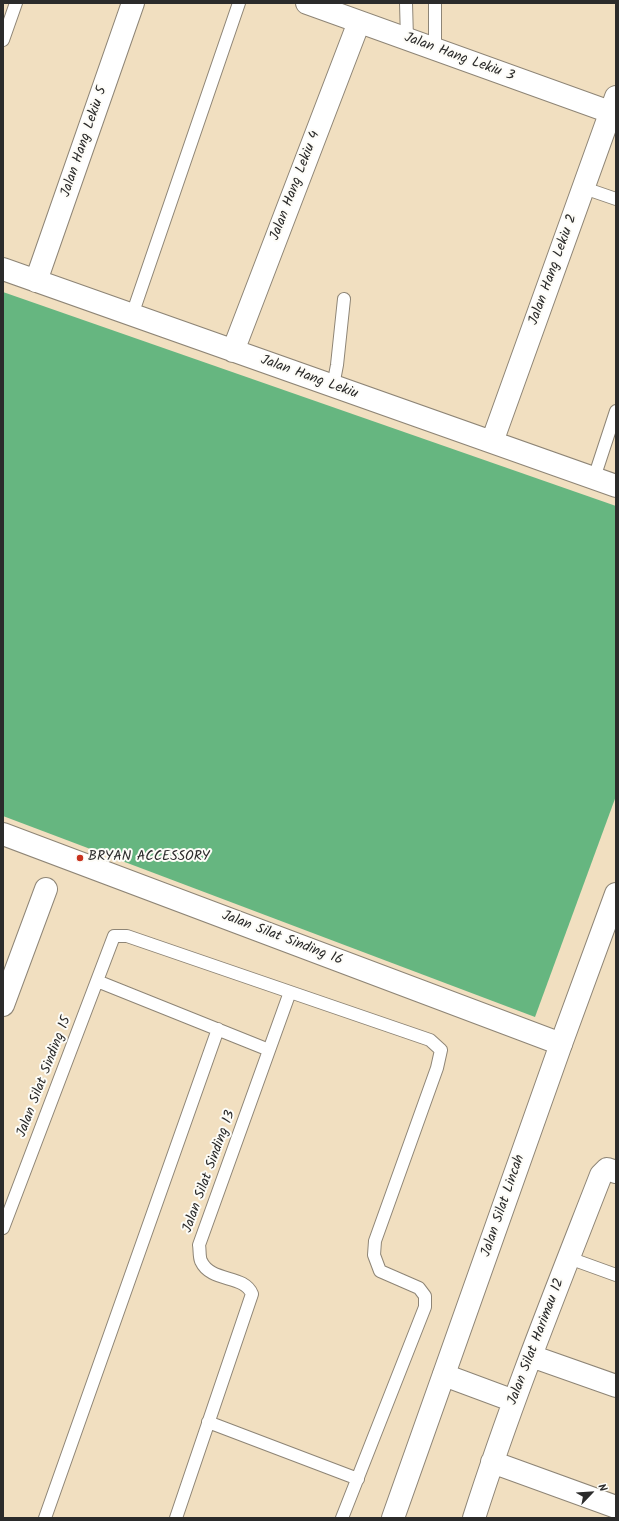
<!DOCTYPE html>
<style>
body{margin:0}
#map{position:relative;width:619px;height:1521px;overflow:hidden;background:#f1dfc0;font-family:Kalam,sans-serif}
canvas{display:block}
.frame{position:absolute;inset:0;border:4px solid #2b2b2b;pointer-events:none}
.north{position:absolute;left:571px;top:1473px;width:40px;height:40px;-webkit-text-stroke:3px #fdfcf7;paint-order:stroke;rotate:65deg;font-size:11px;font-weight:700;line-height:16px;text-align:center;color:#2b2b2b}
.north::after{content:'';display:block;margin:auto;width:14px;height:18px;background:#2b2b2b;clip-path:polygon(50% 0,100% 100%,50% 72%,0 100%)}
</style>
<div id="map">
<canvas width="619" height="1521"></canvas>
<div class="frame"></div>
<div class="north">N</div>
</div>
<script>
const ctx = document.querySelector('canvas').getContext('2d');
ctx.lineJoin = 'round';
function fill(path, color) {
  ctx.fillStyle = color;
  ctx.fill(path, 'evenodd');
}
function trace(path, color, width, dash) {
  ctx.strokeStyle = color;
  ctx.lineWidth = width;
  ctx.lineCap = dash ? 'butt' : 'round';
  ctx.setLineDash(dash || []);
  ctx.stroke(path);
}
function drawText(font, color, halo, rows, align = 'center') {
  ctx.font = font + ' Kalam,sans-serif';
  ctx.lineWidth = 4;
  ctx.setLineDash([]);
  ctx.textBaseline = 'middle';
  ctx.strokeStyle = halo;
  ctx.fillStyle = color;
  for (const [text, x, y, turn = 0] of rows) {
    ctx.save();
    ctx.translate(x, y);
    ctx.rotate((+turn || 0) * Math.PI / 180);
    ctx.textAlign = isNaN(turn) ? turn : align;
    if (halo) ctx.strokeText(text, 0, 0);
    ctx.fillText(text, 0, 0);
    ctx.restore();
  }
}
fill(new Path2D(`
 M3 292 616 506V796L535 1017 3 816Z`), '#66b680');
const service = new Path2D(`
 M406 3 407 39
 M3 40 16 3
 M435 49V3
 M584 188 616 199
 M132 315 239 3
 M333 386 337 365 344 299
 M594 478 616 411
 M97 981 269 1050
 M3 1228 114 936H127L430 1040 441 1050 437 1068 375 1241 374 1255 380 1271 419 1288 425 1296V1307L342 1518
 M569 1258 616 1275
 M208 1422 358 1479
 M45 1518 218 1029
 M176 1518 252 1294C244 1274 211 1283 201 1261 199 1256 200 1250 199 1245L290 992`);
const minor = new Path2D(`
 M307 3 610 112
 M3 269 616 486
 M36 281 133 3
 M233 351 359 22
 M492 442 616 97
 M3 834 561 1044
 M3 1005 46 889
 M531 1356 616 1386
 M444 1375 514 1401
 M492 1462 616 1507
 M474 1518C511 1402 557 1288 601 1175L607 1169 616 1172`);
const tertiary = new Path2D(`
 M393 1518 561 1044 616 894`);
trace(service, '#8e8576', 14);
trace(minor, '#8e8576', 24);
trace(tertiary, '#8e8576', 24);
trace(service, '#fff', 12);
trace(minor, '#fff', 22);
trace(tertiary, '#fff', 22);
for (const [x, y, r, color] of [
 [80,858,4,"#c8321e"]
]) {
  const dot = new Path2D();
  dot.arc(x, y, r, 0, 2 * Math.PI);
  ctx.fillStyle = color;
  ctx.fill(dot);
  trace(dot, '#fdfcf7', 1.5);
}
drawText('14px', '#2b2b2b', '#fdfcf7', [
 ["Jalan Hang Lekiu 3",459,58,20],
 ["Jalan Hang Lekiu 5",85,142,-71],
 ["Jalan Hang Lekiu 4",296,186,-69],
 ["Jalan Hang Lekiu 2",554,270,-70],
 ["Jalan Hang Lekiu",309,378,20],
 ["Jalan Silat Sinding 16",282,939,21],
 ["Jalan Silat Sinding 15",45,1077,-69],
 ["Jalan Silat Sinding 13",210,1172,-70],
 ["Jalan Silat Lincah",504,1206,-71],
 ["Jalan Silat Harimau 12",537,1342,-69]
]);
drawText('14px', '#2b2b2b', '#fdfcf7', [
 ["BRYAN ACCESSORY",88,858]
], 'left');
</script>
